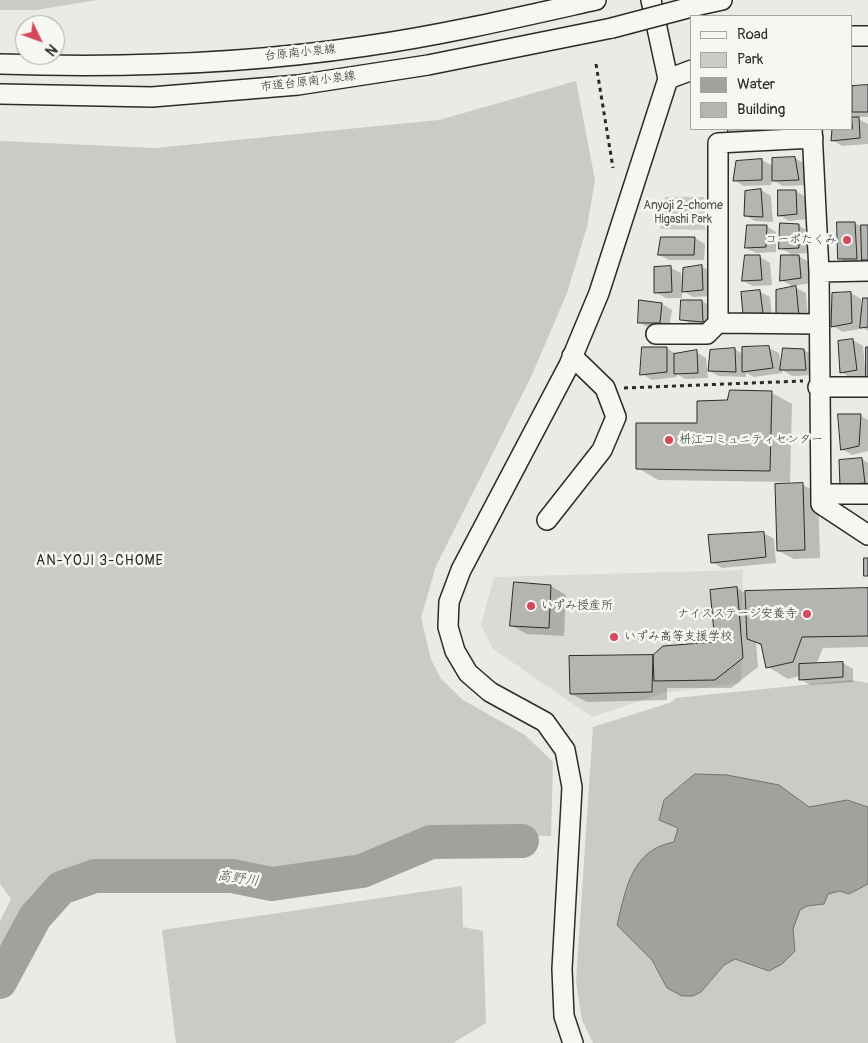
<!DOCTYPE html>
<meta charset="utf-8">
<style>
body{margin:0}
#map{position:relative;width:868px;height:1043px;overflow:hidden;background:#eaeae6;font-family:Pangolin,sans-serif}
canvas{display:block}
.legend{position:absolute;left:690px;top:15px;width:162px;height:115px;box-sizing:border-box;background:#f6f6f2;border:1px solid #a5a5a2;margin:0;padding:6px 9px;list-style:none;font-size:15px;color:#2b2b2b}
.legend li{display:flex;align-items:center;gap:10px;height:25px}
.legend b{width:25px;border:1px solid #a5a5a2}
.north{position:absolute;left:15px;top:15px;width:50px;height:50px;box-sizing:border-box;background:#f6f6f2;border:1px solid #a5a5a2;border-radius:50%;rotate:132deg;font-size:14px;font-weight:700;line-height:20px;text-align:center;color:#2b2b2b}
.north::after{content:'';display:block;margin:auto;width:18px;height:22px;background:#d1495b;clip-path:polygon(50% 0,100% 100%,50% 72%,0 100%)}
</style>
<div id="map">
<canvas width="868" height="1043"></canvas>
<ul class="legend">
<li><b style="height:6px;background:#f6f6f2"></b>Road</li>
<li><b style="height:14px;background:#cacac7"></b>Park</li>
<li><b style="height:14px;background:#a1a19e"></b>Water</li>
<li><b style="height:14px;background:#b4b4b1"></b>Building</li>
</ul>
<div class="north">N</div>
</div>
<script>
const ctx = document.querySelector('canvas').getContext('2d');
ctx.lineJoin = 'round';
function fill(path, color) {
  ctx.fillStyle = color;
  ctx.fill(path, 'evenodd');
}
function trace(path, color, width, dash) {
  ctx.strokeStyle = color;
  ctx.lineWidth = width;
  ctx.lineCap = dash ? 'butt' : 'round';
  ctx.setLineDash(dash || []);
  ctx.stroke(path);
}
function drawText(font, color, halo, rows, align = 'center') {
  ctx.font = font + ' Pangolin,"Klee One",sans-serif';
  ctx.lineWidth = 5;
  ctx.setLineDash([]);
  ctx.textBaseline = 'middle';
  ctx.strokeStyle = halo;
  ctx.fillStyle = color;
  for (const [text, x, y, turn = 0] of rows) {
    ctx.save();
    ctx.translate(x, y);
    ctx.rotate((+turn || 0) * Math.PI / 180);
    ctx.textAlign = isNaN(turn) ? turn : align;
    if (halo) ctx.strokeText(text, 0, 0);
    ctx.fillText(text, 0, 0);
    ctx.restore();
  }
}
fill(new Path2D(`
 M743 570 741 683 663 693 592 717 493 649 481 625 494 577Z`), '#dadad6');
fill(new Path2D(`
 M0 0H97L36 10H0Z
 M576 81 595 180 587 227 567 293 531 377 436 566 421 618 431 659 441 679 463 700 525 735 553 762 551 836 435 834 360 862 231 870 92 872 57 886 33 909 13 950 0 949V921L11 899 0 884V141L155 148 439 120Z
 M665 197H704L705 230 660 229Z
 M852 680 868 683V1043H593L582 1020 576 981 593 727 672 702 676 698Z
 M462 886 463 927 483 931 486 1023 453 1043H176L162 930Z`), '#cacac7');
const water = new Path2D(`
 M695 774 727 775 779 785 809 807 847 800 868 807V884L849 894 840 891 828 894 824 904 807 906 800 910 793 929 795 951 782 964 769 971 735 959 724 965 701 992 693 996H682L667 988 652 960 617 925C626 889 631 850 674 842L678 828 659 820 664 800Z`);
fill(water, '#a1a19e');
trace(water, '#727270', 1);
fill(new Path2D(`
 M868 86V117H855L868 124V144L842 146 832 140 833 129H852V87Z
 M730 129H791V134L729 133Z
 M795 158 805 164 808 185 783 186 772 180 771 185 744 186 734 180 762 160 773 166Z
 M761 190 771 196 773 222 755 221 745 215 746 192Z
 M796 191 806 197 807 219 789 221 779 215Z
 M838 223H855L862 227H868V275L839 258Z
 M798 225 808 231 809 253 791 254 781 248Z
 M766 226 776 232V252L756 253 746 248Z
 M662 238H695L705 244 704 260H669L659 255Z
 M799 256 809 262 811 283 793 286 806 293 808 321 787 320 794 287 781 280Z
 M760 257 770 263 772 285 753 286 743 281Z
 M701 266 711 272 712 296 693 297 682 290V298H666L655 292 671 268 681 273 682 287H684Z
 M760 292 770 297 772 318 754 320 743 293Z
 M851 293 861 299V312L868 299V331L864 328 843 332 833 326Z
 M702 301 712 307 713 326 692 325 682 319Z
 M662 304 672 310 669 328H649L639 322Z
 M853 340 863 346 865 367 867 366 868 349V376L851 378 841 372Z
 M666 348 677 354 696 352 706 358 708 378 685 379 677 374V377L652 380 642 374Z
 M769 348 779 353 781 367 804 350 814 356 815 375 792 376 782 370V373L754 377 746 373V377L719 376 709 371 734 349 743 354Z
 M772 393 792 404 790 482 658 480 638 468 728 401Z
 M840 416H861L868 420V451L852 455 842 449Z
 M862 459 868 463V488L841 484Z
 M803 485 818 493 820 558 794 559 779 551Z
 M764 533 774 539 776 563 722 568 712 562 709 536Z
 M551 586 566 595 564 636 527 634 512 626Z
 M737 588 745 593 868 589V647L823 648 816 665 843 663 853 669V682L810 685 800 679V676L788 679 768 667 762 646 756 643 758 667 731 688H667V700L587 702 571 694 570 657H654L716 643Z`), '#0003');
trace(new Path2D(`
 M0 982 35 917 61 888 95 876H232L272 884 362 871 431 842 522 841`), '#a1a19e', 34);
const building = new Path2D(`
 M868 85V112H852V86Z
 M852 117H859L860 138 831 141 832 129H852Z
 M728 129H787V132L728 134Z
 M795 157 799 180 772 181V158Z
 M762 159V180L733 181 736 161Z
 M761 189 763 217 744 216 745 191Z
 M778 190H796L797 214 778 216Z
 M837 222H855L857 259H838Z
 M780 223 799 224V248L779 249Z
 M747 225H767L766 247 745 248Z
 M861 225H868V260H862Z
 M661 237H695L694 255H658Z
 M745 255H760L762 280 742 281Z
 M781 255H799L801 278 780 281Z
 M702 265 703 290 682 292 683 268Z
 M671 266 672 292 654 293V267Z
 M796 286 799 316 776 315V290Z
 M760 290 763 313 743 315 741 292Z
 M851 292 852 323 831 327 832 293Z
 M863 298H868V327L860 328Z
 M639 300 662 303 660 323H638Z
 M681 300H702L703 322 680 320Z
 M853 339 857 370 840 373 838 341Z
 M769 346 773 368 742 372V347Z
 M642 347H667V372L640 375Z
 M866 347H868V377H866Z
 M735 348 736 372 708 371 710 350Z
 M783 348 804 349 806 370H780Z
 M697 350 698 373 674 374V354Z
 M730 390 772 391 770 471 636 469V423H697V401L727 400Z
 M838 414H861L859 446 841 450Z
 M862 458 865 483 840 485 839 460Z
 M803 483 805 550 777 551 775 484Z
 M764 532 766 557 711 563 708 535Z
 M864 558H868V576H864Z
 M514 582 551 585 549 628 510 626Z
 M737 587 743 658 715 680 654 681 653 655 663 646 715 642 710 590Z
 M868 588V636L802 637 793 662 766 668 761 644 747 639 745 591Z
 M653 655 652 692 570 694 569 656Z
 M843 662V677L799 680V664Z`);
fill(building, '#b4b4b1');
trace(building, '#2b2b2b', 1);
const minor = new Path2D(`
 M695 6 722 0
 M852 36H868
 M0 64C121 68 246 64 366 46 443 35 520 17 596 0
 M668 79 692 70
 M0 94 152 97 298 85 428 65 612 28
 M812 129 819 272 821 504 868 535
 M813 138 718 143V323L819 324
 M819 272 868 271
 M656 334H707L718 323
 M818 387H868
 M821 494H868
 M547 520 602 450 616 417 605 388 572 356
 M573 1043 564 1016 562 969 572 787 565 750 545 722 490 692 468 673 455 651 448 627 449 602 461 570 569 365 599 293 668 79 651 0`);
trace(minor, '#2b2b2b', 22);
trace(new Path2D(`
 M596 64 613 168
 M624 388 803 381`), '#2b2b2b', 3, [4, 4]);
trace(minor, '#f6f6f2', 19);
const minorBridge = new Path2D(`
 M612 28 695 6`);
trace(minorBridge, '#2b2b2b', 22, []);
trace(minorBridge, '#f6f6f2', 19);
for (const [x, y, r, color] of [
 [847,240,5,"#d1495b"],
 [669,440,5,"#d1495b"],
 [531,606,5,"#d1495b"],
 [807,614,5,"#d1495b"],
 [614,637,5,"#d1495b"]
]) {
  const dot = new Path2D();
  dot.arc(x, y, r, 0, 2 * Math.PI);
  ctx.fillStyle = color;
  ctx.fill(dot);
  trace(dot, '#f6f6f2', 2);
}
drawText('12px', '#2b2b2b', '#f6f6f2', [
 ["台原南小泉線",300,53,-6],
 ["市道台原南小泉線",308,82,-7]
]);
drawText('12px', '#535352', '#f6f6f2', [
 ["Anyoji 2-chome",683,206],
 ["Higashi Park",683,220]
]);
drawText('12px', '#2b2b2b', '#f6f6f2', [
 ["コーポたくみ",837,240,"right"],
 ["枡江コミュニティセンター",679,440],
 ["いずみ授産所",541,606],
 ["ナイスステージ安養寺",797,614,"right"],
 ["いずみ高等支援学校",624,637]
], 'left');
ctx.letterSpacing = '1px';
drawText('14px', '#2b2b2b', '#f6f6f2', [
 ["AN-YOJI 3-CHOME",100,561]
]);
ctx.letterSpacing = '0px';
drawText('italic 14px', '#545453', '#f6f6f2', [
 ["高野川",238,879,8]
]);
</script>
